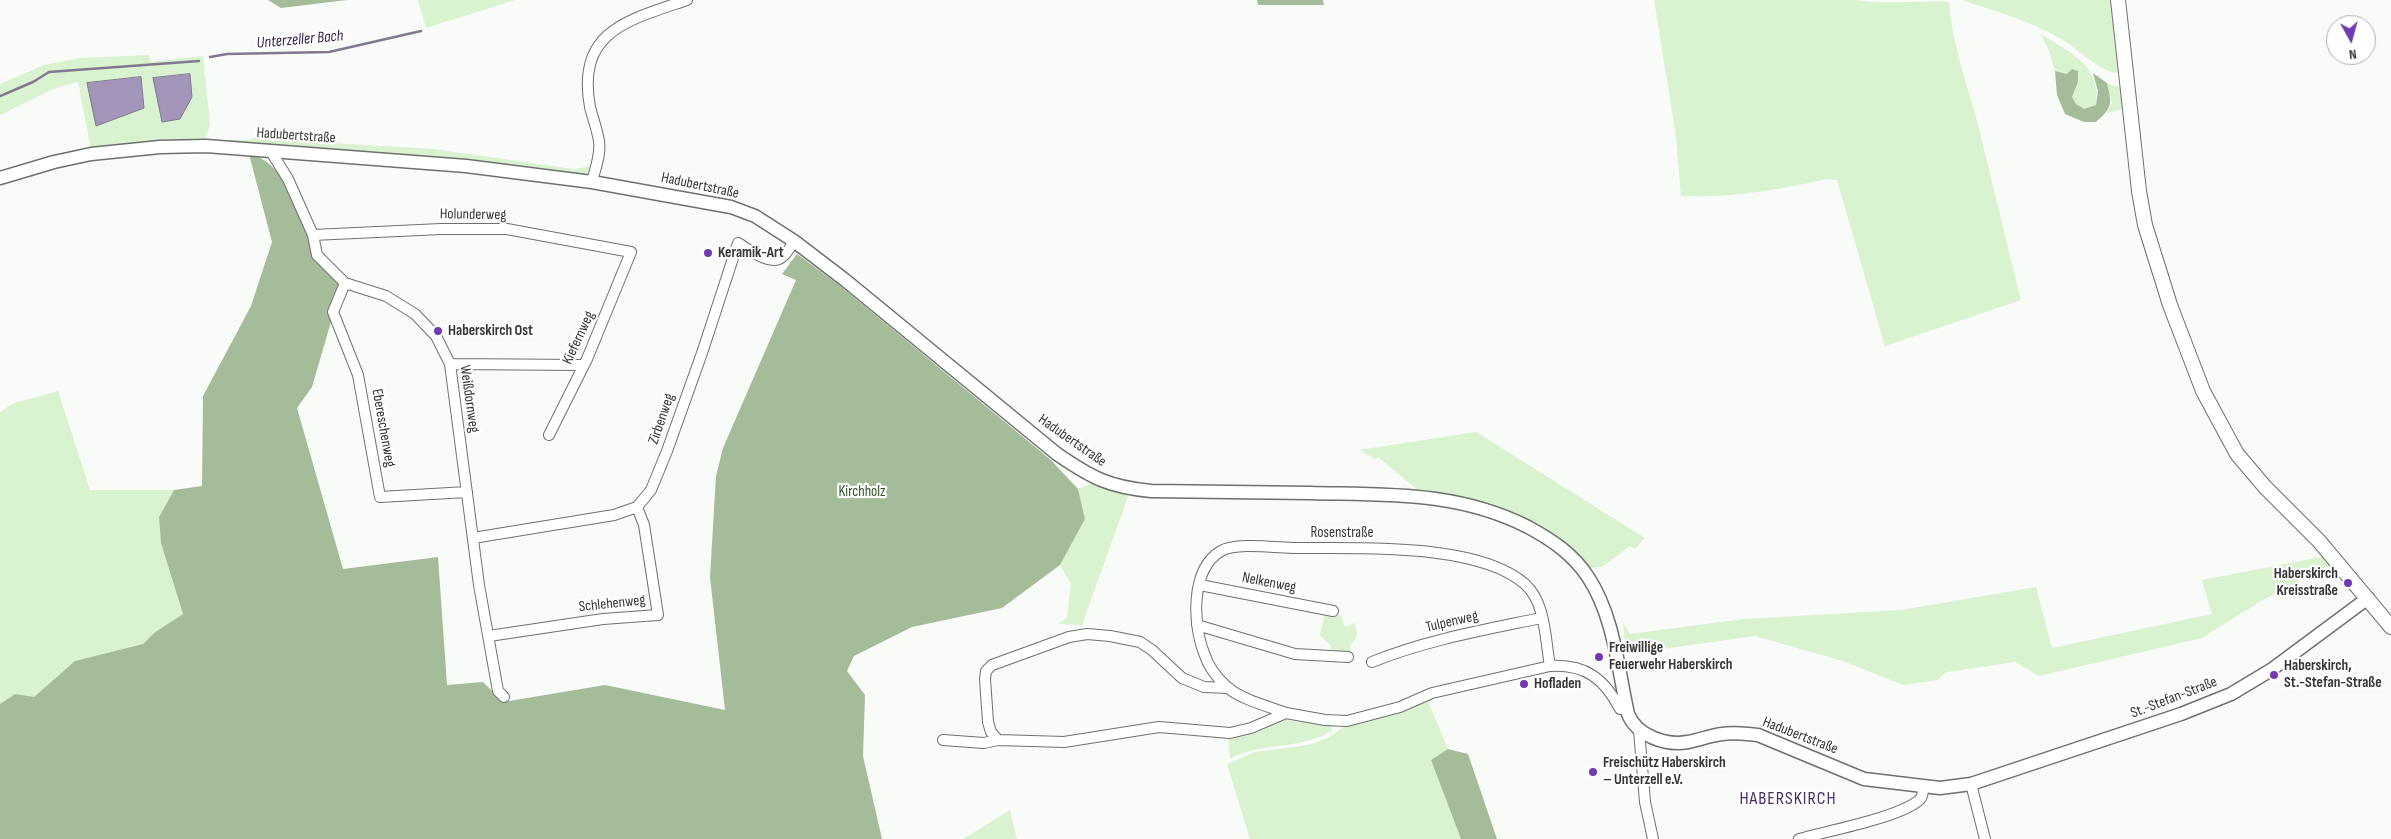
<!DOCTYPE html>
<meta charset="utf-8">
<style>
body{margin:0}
#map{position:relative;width:2391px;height:839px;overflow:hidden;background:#f9fbf8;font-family:"Sofia Sans Condensed",sans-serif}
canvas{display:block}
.north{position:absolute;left:2326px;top:15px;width:50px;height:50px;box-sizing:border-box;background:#fff;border:1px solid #afafae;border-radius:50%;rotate:173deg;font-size:14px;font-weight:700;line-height:20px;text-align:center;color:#363635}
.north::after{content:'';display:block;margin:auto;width:18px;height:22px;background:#723ab1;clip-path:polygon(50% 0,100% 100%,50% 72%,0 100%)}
</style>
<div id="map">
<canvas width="2391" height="839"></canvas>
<div class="north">N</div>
</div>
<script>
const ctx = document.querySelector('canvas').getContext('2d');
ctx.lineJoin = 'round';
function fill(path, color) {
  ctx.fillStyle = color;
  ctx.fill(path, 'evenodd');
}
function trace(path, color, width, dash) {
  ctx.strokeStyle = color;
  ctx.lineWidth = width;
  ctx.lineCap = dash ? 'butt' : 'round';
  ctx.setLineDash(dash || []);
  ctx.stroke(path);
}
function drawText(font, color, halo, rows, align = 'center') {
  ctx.font = font + ' "Sofia Sans Condensed",sans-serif';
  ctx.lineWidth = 4.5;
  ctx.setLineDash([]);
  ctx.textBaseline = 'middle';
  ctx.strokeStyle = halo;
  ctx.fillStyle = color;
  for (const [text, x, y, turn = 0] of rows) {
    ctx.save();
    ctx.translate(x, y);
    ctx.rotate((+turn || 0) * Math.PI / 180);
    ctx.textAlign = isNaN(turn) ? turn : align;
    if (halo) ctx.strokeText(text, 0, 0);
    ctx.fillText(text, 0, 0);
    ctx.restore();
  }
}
fill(new Path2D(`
 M418 0H515L426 28Z
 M1654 0H1853C1885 5 1917 0 1949 2 1952 43 1966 81 1977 121 1992 181 2006 241 2021 300L1885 346 1837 180 1828 179C1776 190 1734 198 1681 196L1676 136Z
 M1962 0H2113L2119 72C2106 76 2078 50 2066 42 2035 22 1996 12 1962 0Z
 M2041 34C2071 54 2101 64 2096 105L2084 109 2076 104 2072 97 2078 82 2071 72 2067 74 2055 71 2049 51Z
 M149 55 151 62 203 56 210 124 205 140 91 150 78 82 56 88 0 115V84L44 65 80 58Z
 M2107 83 2121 88 2123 109 2107 113 2112 103Z
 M280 128 332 143 433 149 574 169 593 166 588 173 577 176 220 143 215 140H249Z
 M58 391 90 490H174L159 517 161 543 183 614 154 633 143 644 76 661 34 697 15 694 0 704V412L14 403Z
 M1476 432 1645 538 1635 549 1630 546 1602 567 1589 568 1549 535 1419 491 1378 457 1375 459 1359 450Z
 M1090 484 1129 494 1082 625 1058 624 1067 618 1071 584 1060 565 1085 519 1078 489Z
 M2326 556 2332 564 2261 601 2202 638 2039 676 2015 662 1947 672 1937 680 1903 685 1843 661 1755 636 1626 654 1623 622 1630 634 1743 619 1901 610 2036 587 2052 648 2212 614 2202 580Z
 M1325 612 1341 615 1345 627 1355 623 1357 636 1350 646 1351 654 1331 656V646L1320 635Z
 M1428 701 1448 749 1431 760 1461 839H1250L1227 764 1255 752 1308 745 1328 738 1349 723Z
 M1285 720 1331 725 1332 731C1296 751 1263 741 1230 759L1228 739 1254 734Z
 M1010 810 1017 839H963Z`), '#d9f2d0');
fill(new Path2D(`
 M268 0H347L281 8Z
 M1257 0H1323L1324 5H1258Z
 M2072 69 2078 71V82L2072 97 2076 104 2084 109 2096 105 2098 91 2093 73 2107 83C2112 104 2113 107 2096 122H2084L2065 114 2057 95 2055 71 2067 74Z
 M249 154C286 163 294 205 309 235 318 252 331 268 342 284L312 387 297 408 343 569 438 557 447 685 483 682 503 702 605 685 725 710 710 577 716 476 723 448 796 280 782 274 797 254 839 285 1051 460 1078 489 1085 519 1060 565 1002 608 912 627 854 656 847 671 865 695 863 756 882 839H0V704L15 694 34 697 75 661 143 644 154 633 183 614 161 543 159 517 174 490 202 486 203 396 251 306 272 242Z
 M1448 749 1468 754 1497 839H1461L1431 760Z`), '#a4bc9a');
const water = new Path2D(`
 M190 74 192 97 180 119 162 122 153 78Z
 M141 77 144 108 96 126 87 83Z`);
fill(water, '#a395b9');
trace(water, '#827891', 1);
trace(new Path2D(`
 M210 57 227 54 329 52 421 31
 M0 96 33 82 49 72 199 61`), '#827891', 2.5);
const minor = new Path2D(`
 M270 150 288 179 313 235 317 255 345 283 386 296 415 314 436 336 450 364 479 585 498 691 504 697
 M592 182C595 169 601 155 599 141 597 129 593 119 590 107 576 31 628 20 687 0
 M313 235 441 229H507L631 252 587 359 549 435
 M345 283 333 312 358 375 380 497 467 492
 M450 364 582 365
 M473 538 614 515 637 507 651 490 667 451 702 353 738 243C748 249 771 267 782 257 787 254 791 246 794 241
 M1200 585 1333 611
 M1197 625 1295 654 1348 657
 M489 636 603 619 658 615 644 525 637 507
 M1372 662C1426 640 1484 630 1541 618
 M1286 713C1270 707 1240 699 1227 687 1217 678 1208 666 1204 653 1193 625 1190 569 1221 551 1236 542 1278 548 1296 548 1357 549 1477 542 1525 584 1546 603 1545 639 1550 666
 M1639 730 1645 802 1653 839
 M943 740 984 743 998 740 1064 742 1159 727 1230 733 1251 728 1286 713 1325 720 1347 721 1400 707 1432 693 1550 666C1585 664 1604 678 1620 709L1627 708
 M998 740 991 732 988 722 985 679 986 671 992 665 1069 637 1087 634 1110 636 1140 642 1152 650 1182 678 1204 687 1229 688
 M1971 784 1985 839
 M1799 839C1827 831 1897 818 1918 801 1923 798 1923 792 1923 787`);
const tertiary = new Path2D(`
 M0 178 54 162 91 154 160 147 206 146 466 166 592 182 731 207 755 216 794 241 845 280 1057 454C1092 478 1109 487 1151 491 1204 492 1257 492 1310 493 1387 495 1457 491 1528 527 1552 540 1573 554 1588 577 1614 616 1618 669 1628 714 1637 736 1666 746 1688 742 1700 740 1711 735 1722 734 1735 732 1746 734 1758 735L1864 779 1940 788 1971 784 2181 714 2231 694 2271 670 2368 598`);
const secondary = new Path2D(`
 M2118 0 2139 191 2145 225 2170 305 2203 391 2237 454 2265 487 2319 541 2391 627`);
trace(minor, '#6e706e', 12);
trace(tertiary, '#6e706e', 15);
trace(secondary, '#6e706e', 16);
trace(minor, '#fff', 10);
trace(tertiary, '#fff', 12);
trace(secondary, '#fff', 14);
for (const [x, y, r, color] of [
 [708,253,5,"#723ab1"],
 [438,331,5,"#723ab1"],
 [2348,583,5,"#723ab1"],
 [1599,657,5,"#723ab1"],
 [2274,675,5,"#723ab1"],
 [1524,684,5,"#723ab1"],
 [1593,772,5,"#723ab1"]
]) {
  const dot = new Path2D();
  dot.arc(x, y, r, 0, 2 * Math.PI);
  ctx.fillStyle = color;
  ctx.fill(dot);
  trace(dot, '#fff', 2);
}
drawText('15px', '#363635', '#fff', [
 ["Hadubertstraße",296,136,4],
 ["Hadubertstraße",700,186,12],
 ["Holunderweg",473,215,1],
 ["Kiefernweg",579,338,-65],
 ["Weißdornweg",469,399,82],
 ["Zirbenweg",662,419,-71],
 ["Ebereschenweg",383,428,80],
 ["Hadubertstraße",1072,441,35],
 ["Rosenstraße",1342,533],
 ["Nelkenweg",1269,583,11],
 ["Schlehenweg",612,604,-6],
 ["Tulpenweg",1452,622,-13],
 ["St.-Stefan-Straße",2174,698,-21],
 ["Hadubertstraße",1800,736,21]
]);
drawText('bold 15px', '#363635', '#fff', [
 ["Keramik-Art",718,253],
 ["Haberskirch Ost",448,331],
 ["Haberskirch",2338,574,"right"],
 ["Kreisstraße",2338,591,"right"],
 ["Freiwillige",1609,648],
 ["Feuerwehr Haberskirch",1609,665],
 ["Haberskirch,",2284,666],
 ["St.-Stefan-Straße",2284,683],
 ["Hofladen",1534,684],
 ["Freischütz Haberskirch",1603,763],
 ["– Unterzell e.V.",1603,780]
], 'left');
drawText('15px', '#305121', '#fff', [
 ["Kirchholz",862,492]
]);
drawText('italic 16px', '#321d4c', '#fff', [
 ["Unterzeller Bach",300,40,-5]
]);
ctx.letterSpacing = '1px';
drawText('18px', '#472d68', '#fff', [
 ["HABERSKIRCH",1788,799]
]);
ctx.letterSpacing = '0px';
</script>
